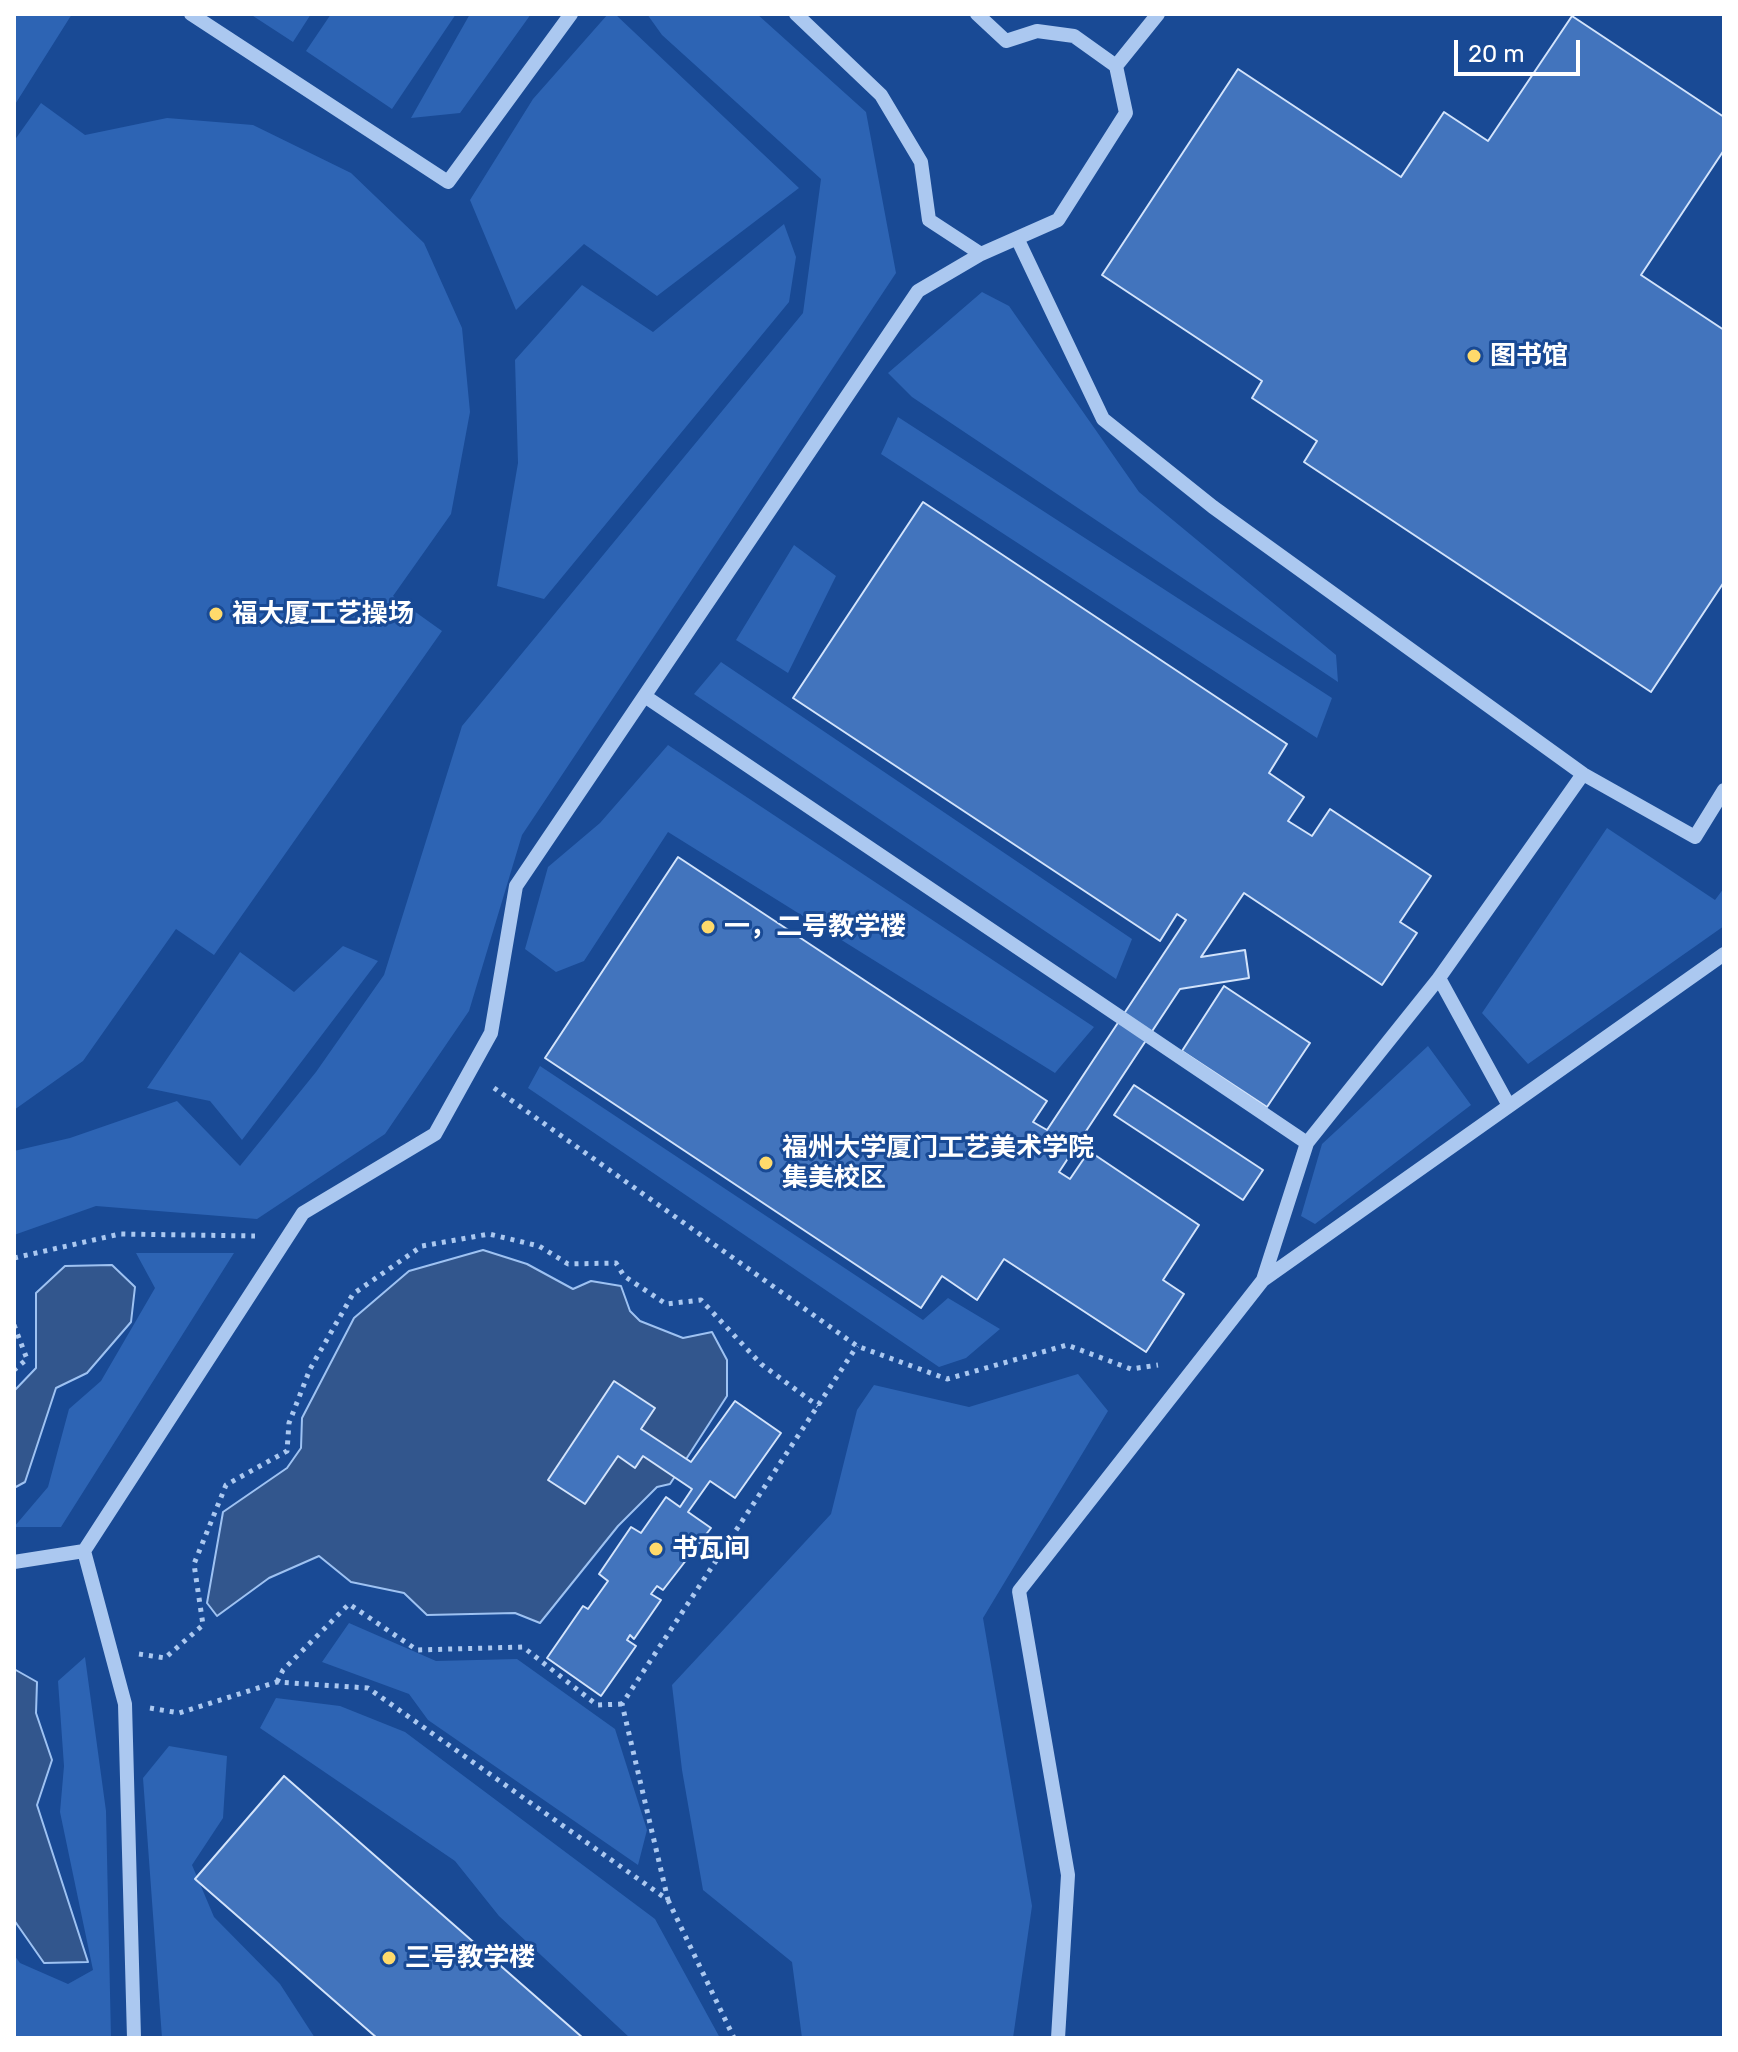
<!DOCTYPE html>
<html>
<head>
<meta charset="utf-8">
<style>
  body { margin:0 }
  #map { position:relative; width:1738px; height:2052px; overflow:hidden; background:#194a95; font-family:Rubik,sans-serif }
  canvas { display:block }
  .frame { position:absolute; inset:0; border:16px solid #fff; pointer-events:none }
  .scale { position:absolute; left:1454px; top:40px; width:126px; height:36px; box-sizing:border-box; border:4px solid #fff; border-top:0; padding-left:10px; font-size:24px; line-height:28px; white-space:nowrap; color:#fff; -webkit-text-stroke:6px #194a95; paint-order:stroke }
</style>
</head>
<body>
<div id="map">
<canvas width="1738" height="2052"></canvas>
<div class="frame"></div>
<div class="scale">20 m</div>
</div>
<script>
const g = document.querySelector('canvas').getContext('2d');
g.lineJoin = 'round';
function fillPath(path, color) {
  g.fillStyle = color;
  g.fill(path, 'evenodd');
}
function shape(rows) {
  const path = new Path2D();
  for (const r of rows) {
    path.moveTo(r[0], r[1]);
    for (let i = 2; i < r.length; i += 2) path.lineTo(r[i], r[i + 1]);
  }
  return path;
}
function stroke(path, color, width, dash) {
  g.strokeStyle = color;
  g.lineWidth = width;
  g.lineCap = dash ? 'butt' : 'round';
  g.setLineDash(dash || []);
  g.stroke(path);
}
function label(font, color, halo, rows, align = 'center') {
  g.font = font + ' Rubik,"Noto Sans SC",sans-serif';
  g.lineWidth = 6;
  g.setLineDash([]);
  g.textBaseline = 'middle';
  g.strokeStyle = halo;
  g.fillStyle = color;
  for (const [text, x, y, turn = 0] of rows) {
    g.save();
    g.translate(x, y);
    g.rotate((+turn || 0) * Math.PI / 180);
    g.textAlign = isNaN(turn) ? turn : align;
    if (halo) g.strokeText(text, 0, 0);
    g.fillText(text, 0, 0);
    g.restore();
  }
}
fillPath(shape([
  [14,14,72,14,14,106],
  [250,14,311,14,293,42],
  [331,14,456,14,392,109,306,51],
  [470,14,531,14,460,113,411,118],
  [608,14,615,14,799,188,657,296,584,244,516,310,470,200,533,99],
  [647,14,757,14,866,112,896,273,522,835,469,1011,385,1134,257,1219,96,1206,14,1235,14,1151,70,1138,177,1101,240,1166,316,1072,384,975,462,726,803,313,821,179,662,35],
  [41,103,85,135,167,118,253,125,351,173,424,243,462,328,470,412,451,514,393,596,442,631,214,955,176,929,83,1061,14,1110,14,141],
  [784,224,796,257,789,302,544,599,497,586,518,463,515,360,582,285,653,332],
  [982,292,1009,306,1139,492,1336,655,1338,682,912,397,888,373],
  [898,417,1332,698,1317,738,881,454],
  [794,545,836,576,788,673,736,640],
  [721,662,1132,939,1116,979,694,694],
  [668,745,1094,1027,1055,1073,668,832,584,961,556,972,525,949,548,867,600,823],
  [1607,828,1715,900,1724,888,1724,926,1528,1064,1482,1013],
  [343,946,378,961,242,1140,210,1101,147,1088,240,952,294,992],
  [1428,1046,1471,1105,1315,1224,1301,1216,1322,1144],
  [540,1066,923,1320,948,1298,1000,1329,966,1358,939,1367,528,1088],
  [136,1253,234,1253,61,1527,14,1527,48,1487,69,1409,101,1381,155,1288],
  [1078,1374,1108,1411,983,1618,1032,1906,1013,2038,802,2038,792,1962,703,1890,682,1770,672,1685,831,1514,857,1410,874,1385,969,1407],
  [349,1623,436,1661,517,1659,615,1729,647,1830,638,1865,428,1720,409,1694,322,1662],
  [85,1657,106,1811,111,2038,14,2038,14,1955,20,1963,68,1984,93,1970,60,1812,64,1766,58,1681],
  [276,1698,340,1706,405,1732,655,1919,720,2038,630,2038,499,1916,455,1861,260,1728],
  [169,1746,227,1756,223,1818,192,1865,214,1917,280,1984,315,2038,162,2038,143,1778]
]), '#2d64b4');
const water = shape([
  [483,1250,527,1264,573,1289,591,1281,621,1286,630,1311,640,1321,683,1338,712,1332,727,1360,727,1396,670,1484,657,1487,618,1526,540,1623,515,1613,427,1615,404,1593,351,1582,319,1556,269,1578,217,1616,207,1603,223,1512,287,1468,301,1448,302,1418,354,1318,409,1271,483,1250],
  [112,1265,135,1287,131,1322,87,1373,56,1388,25,1482,14,1488,14,1391,36,1368,36,1293,65,1266,112,1265],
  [14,1669,37,1682,36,1713,52,1760,37,1805,88,1962,44,1963,14,1920,14,1669]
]);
fillPath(water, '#32568d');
stroke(water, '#9ec2f2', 2);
const building = shape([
  [1572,16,1724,117,1724,150,1641,275,1724,330,1724,582,1651,692,1304,462,1317,441,1252,398,1262,381,1102,275,1238,69,1401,177,1444,112,1488,141,1572,16],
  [923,502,1287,744,1269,773,1304,797,1288,821,1312,836,1330,809,1431,876,1400,922,1417,933,1382,985,1244,893,1201,957,1245,950,1249,978,1180,989,1059,1172,1070,1179,1089,1151,1199,1225,1163,1280,1184,1294,1146,1352,1004,1259,977,1300,942,1276,921,1308,545,1058,678,857,1047,1101,1033,1122,1047,1130,1186,920,1177,914,1160,941,793,698,923,502],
  [1224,986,1310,1043,1267,1107,1182,1051,1224,986],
  [1134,1085,1263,1170,1243,1200,1114,1115,1134,1085],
  [614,1381,655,1408,641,1429,691,1462,735,1401,781,1433,735,1498,710,1481,688,1512,711,1528,663,1590,657,1586,651,1594,661,1600,634,1639,630,1635,627,1640,636,1646,601,1696,547,1658,583,1606,588,1609,608,1581,599,1574,631,1527,641,1533,666,1497,680,1507,692,1489,643,1456,635,1468,618,1456,585,1504,548,1480,614,1381],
  [284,1776,583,2038,377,2038,195,1879,284,1776]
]);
fillPath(building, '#4274bd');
stroke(building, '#d2e3fb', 2);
stroke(shape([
  [494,1088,857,1346,947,1379,1067,1345,1131,1369,1158,1365],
  [14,1258,120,1234,255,1236],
  [14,1325,27,1359,14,1370],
  [139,1654,165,1658,203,1625,194,1564,226,1485,287,1451,289,1423,310,1369,353,1294,422,1246,489,1234,539,1246,568,1264,616,1263,624,1276,666,1304,701,1300,761,1364,818,1406],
  [277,1682,283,1670,349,1604,417,1650,523,1647,597,1705,622,1704],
  [150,1708,179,1713,277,1682,368,1688,668,1900,622,1704,857,1346],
  [668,1900,734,2038]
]), '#abc8f0', 5, [4, 6]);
stroke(shape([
  [191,14,448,182,571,14],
  [796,14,881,95,921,162,929,220,981,254],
  [1116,66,1158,14],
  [1017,238,1103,419,1213,507,1583,774,1695,837,1724,790],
  [646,697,1307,1143,1263,1280],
  [1439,978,1508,1104],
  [1307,1143,1439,978,1583,774],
  [14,1562,84,1551],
  [134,2038,125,1704,84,1551,303,1213,435,1134,491,1033,516,886,918,291,981,254,1058,220,1126,113,1116,66,1074,36,1037,31,1006,41,977,14],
  [1058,2038,1068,1875,1019,1591,1263,1280,1724,954]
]), '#abc8f0', 14);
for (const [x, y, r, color] of [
  [1474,356,8,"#ffda6b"],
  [216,614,8,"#ffda6b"],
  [708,927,8,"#ffda6b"],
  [766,1163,8,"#ffda6b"],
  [656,1549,8,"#ffda6b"],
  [389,1958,8,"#ffda6b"]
]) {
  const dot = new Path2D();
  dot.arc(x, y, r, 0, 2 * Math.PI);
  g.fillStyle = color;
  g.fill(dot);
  stroke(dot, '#194a95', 3);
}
label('bold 26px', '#fff', '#194a95', [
  ["图书馆",1490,356],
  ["福大厦工艺操场",232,614],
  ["一，二号教学楼",724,927],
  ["福州大学厦门工艺美术学院",782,1148],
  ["集美校区",782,1178],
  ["书瓦间",672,1549],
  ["三号教学楼",405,1958]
], 'left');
</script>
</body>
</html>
